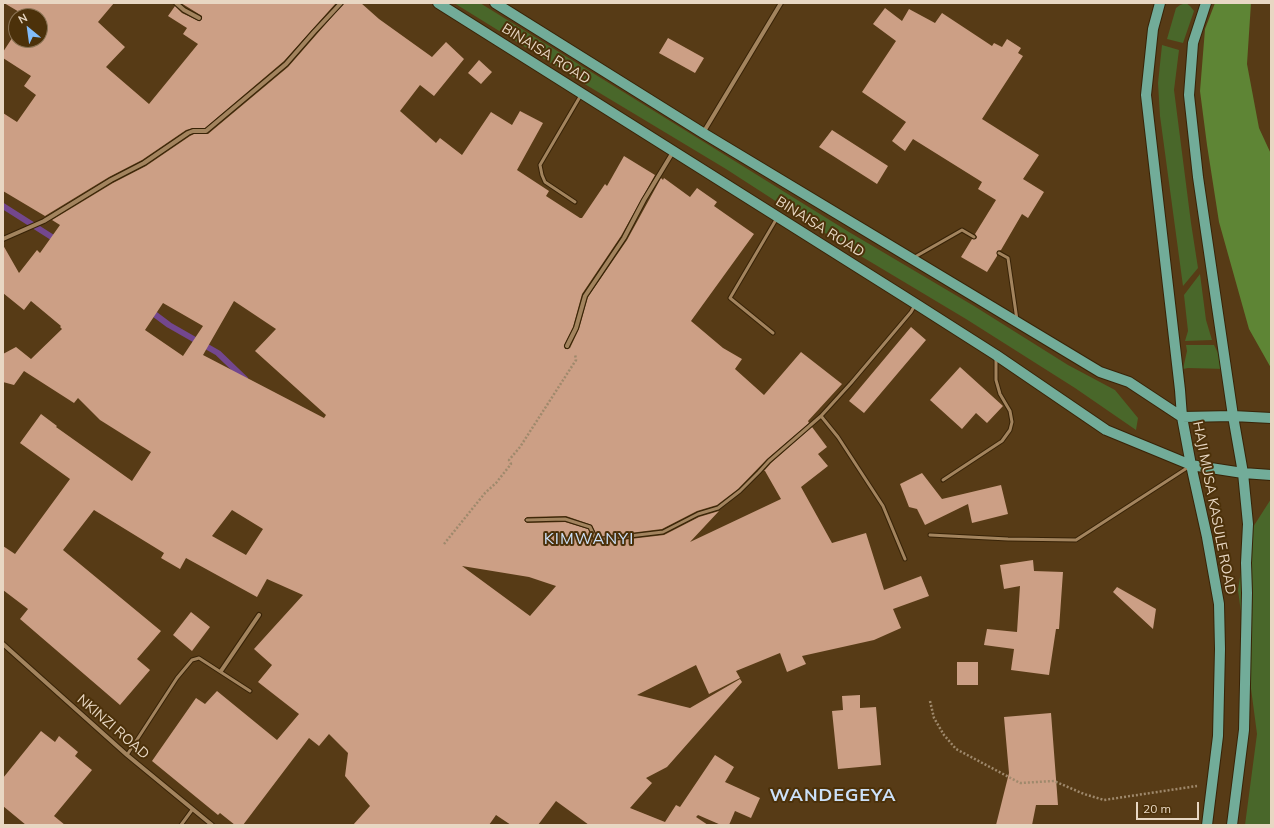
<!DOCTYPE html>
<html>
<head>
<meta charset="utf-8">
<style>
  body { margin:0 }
  #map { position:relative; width:1274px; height:828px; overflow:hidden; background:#573b16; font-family:Mulish,sans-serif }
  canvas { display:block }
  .frame { position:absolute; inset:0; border:4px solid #e8d7c3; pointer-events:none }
  .north { position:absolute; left:8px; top:8px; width:40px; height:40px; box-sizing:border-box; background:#4c310a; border:1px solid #8a7354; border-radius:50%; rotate:331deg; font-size:11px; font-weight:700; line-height:16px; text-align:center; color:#e8d7c3 }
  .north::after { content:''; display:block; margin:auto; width:14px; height:18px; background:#82bcfa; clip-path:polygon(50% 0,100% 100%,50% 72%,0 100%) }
  .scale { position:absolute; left:1136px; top:802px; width:63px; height:18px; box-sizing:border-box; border:2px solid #e8d7c3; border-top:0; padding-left:5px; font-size:12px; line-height:14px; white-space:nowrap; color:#e8d7c3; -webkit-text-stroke:3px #4c310a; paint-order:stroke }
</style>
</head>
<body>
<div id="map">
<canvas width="1274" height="828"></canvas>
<div class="frame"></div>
<div class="north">N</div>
<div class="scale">20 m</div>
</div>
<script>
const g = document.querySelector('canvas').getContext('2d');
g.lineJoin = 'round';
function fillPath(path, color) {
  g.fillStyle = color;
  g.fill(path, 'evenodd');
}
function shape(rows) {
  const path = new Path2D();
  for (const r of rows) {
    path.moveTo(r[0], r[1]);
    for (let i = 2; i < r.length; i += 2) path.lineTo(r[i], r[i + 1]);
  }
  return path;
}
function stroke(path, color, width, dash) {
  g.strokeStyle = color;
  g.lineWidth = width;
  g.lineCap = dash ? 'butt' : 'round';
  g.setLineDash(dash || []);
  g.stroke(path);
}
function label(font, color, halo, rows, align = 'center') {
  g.font = font + ' Mulish,sans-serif';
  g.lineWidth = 4;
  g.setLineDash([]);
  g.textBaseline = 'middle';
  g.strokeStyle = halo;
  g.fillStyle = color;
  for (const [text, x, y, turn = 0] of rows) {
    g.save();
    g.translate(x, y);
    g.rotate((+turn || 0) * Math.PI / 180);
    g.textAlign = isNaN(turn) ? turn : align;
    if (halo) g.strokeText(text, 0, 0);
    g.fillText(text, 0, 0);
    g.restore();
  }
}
fillPath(shape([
  [454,3,480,3,849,232,974,306,1068,365,1115,390,1138,418,1136,430,1075,388,966,319,859,255,726,169,588,86],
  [1186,3,1190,6,1194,11,1183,43,1167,39,1176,8,1180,5],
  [1162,45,1179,50,1174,90,1191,223,1198,268,1183,286,1160,116,1158,83],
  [1200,274,1206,320,1212,340,1185,341,1188,331,1184,295],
  [1186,345,1214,345,1226,369,1188,368,1183,369,1187,351],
  [1271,499,1271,825,1245,825,1257,734,1238,590,1246,538]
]), '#49672a');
fillPath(shape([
  [1215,3,1251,3,1247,64,1259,128,1271,154,1271,368,1249,329,1219,222,1207,145,1200,91,1205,29]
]), '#5e8535');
stroke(shape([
  [3,206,58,241],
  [149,310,169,325,218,353,245,379]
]), '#73478e', 6);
fillPath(shape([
  [4,3,114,3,98,22,125,47,106,67,149,104,198,44,183,34,187,28,168,16,175,6,182,13,199,21,202,19,202,16,181,3,336,3,284,61,205,128,193,128,186,130,142,160,109,177,45,216,3,191,3,113,17,122,36,95,24,86,31,76,3,58,3,52,16,32,16,40,40,40,40,16,26,16],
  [344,3,361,3,379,19,432,57,446,42,464,59,434,96,420,85,400,111,436,143,440,138,462,155,491,112,512,125,520,111,543,123,517,170,549,191,546,196,580,218,582,218,605,184,607,186,624,156,655,175,621,236,582,294,573,327,564,345,565,349,568,349,570,348,579,329,588,297,627,240,661,178,663,180,664,178,690,197,697,188,717,202,714,206,754,234,691,321,723,348,742,359,735,369,764,395,801,352,842,384,808,421,809,423,767,459,738,489,717,505,697,511,662,529,598,537,592,525,566,516,527,517,524,520,527,523,565,522,588,529,593,541,596,543,664,535,699,517,719,511,690,542,781,499,765,471,764,471,771,463,812,427,827,447,818,454,828,466,801,487,832,543,866,533,884,590,921,576,929,596,893,609,901,628,874,640,802,656,806,664,787,672,780,653,736,671,740,678,709,694,696,665,637,695,690,708,740,679,742,682,667,767,646,778,652,783,630,808,665,822,676,805,680,807,715,755,734,767,725,782,760,798,751,818,735,811,729,825,721,825,698,815,696,817,708,825,589,825,556,801,538,825,511,825,496,815,489,825,353,825,370,806,345,776,348,753,329,734,319,746,309,738,243,825,235,825,220,813,218,815,152,761,196,698,205,704,217,691,277,740,299,714,258,682,272,665,254,649,303,595,267,579,257,597,186,558,180,569,161,558,164,553,94,510,63,550,161,631,137,659,150,670,120,705,20,619,28,609,3,590,3,546,15,554,70,479,20,443,41,414,57,426,56,427,132,481,151,452,100,420,78,398,74,403,24,371,14,385,3,382,3,354,16,347,31,359,62,329,60,327,61,326,31,301,24,310,3,293,3,245,19,273,37,250,40,253,60,225,52,220,113,183,146,166,190,136,194,134,208,134,288,67],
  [234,301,276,329,255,351,326,415,324,418,203,355],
  [163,303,203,326,183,356,145,330],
  [232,510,263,529,246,555,212,536],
  [462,566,529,577,556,586,530,616],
  [885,8,902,21,909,9,935,23,942,13,992,46,994,43,1002,47,1007,39,1021,48,1018,53,1023,56,982,119,1039,155,1023,179,1044,192,1028,218,1022,214,1001,250,997,251,997,256,987,272,961,257,972,239,976,239,977,237,975,234,996,200,978,189,982,182,913,139,905,151,892,141,906,122,862,92,896,41,873,24],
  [668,38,704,58,695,73,659,53],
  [479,60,492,72,481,84,468,73],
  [832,130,888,166,877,184,819,147],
  [911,327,926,340,864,413,849,401],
  [960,367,1003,406,987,423,976,413,962,429,930,400],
  [922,473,942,499,1001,485,1008,514,972,523,968,504,925,525,917,509,909,507,900,484],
  [1033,560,1034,571,1063,572,1059,629,1056,629,1049,675,1011,670,1014,649,984,645,987,629,1017,632,1020,586,1004,589,1000,565],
  [1117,587,1156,609,1153,629,1113,592],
  [191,612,210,627,192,651,173,635],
  [957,662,978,662,978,685,957,685],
  [860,695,860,708,876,707,881,765,838,769,832,711,843,710,842,696],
  [1051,713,1058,805,1036,805,1032,825,996,825,1009,773,1004,717],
  [41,731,55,742,59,736,78,752,75,756,92,770,54,816,65,825,26,825,3,806,3,778]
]), '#cc9f85');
const lane = shape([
  [575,202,545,182,542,175,540,165,581,95],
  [999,253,1008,258,1017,320],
  [913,258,962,230,974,237],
  [773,333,730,298,777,218],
  [821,416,838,437,883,506,905,559],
  [943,480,1002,441,1010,430,1012,422,1010,411,1000,394,996,380,996,357],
  [527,520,565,519,590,527,596,540,663,532,698,514,718,508,740,491,759,472,769,461,821,416,851,383,911,312,915,305],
  [930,535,1008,539,1076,540,1190,466],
  [127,755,177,678,192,660,199,658,250,691],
  [181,825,192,810]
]);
const street = shape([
  [176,3,184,10,199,18],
  [703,133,781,3],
  [3,239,44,221,111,180,144,163,188,133,193,131,206,131,286,64,314,32,341,3],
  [567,346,576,328,585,296,624,238,644,200,673,152],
  [3,644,127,755,212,825],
  [221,671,259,615]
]);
const primary = shape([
  [438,3,916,304,996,355,1106,430,1191,465,1243,473,1271,475],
  [495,3,703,133,1100,372,1129,382,1182,417],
  [1160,3,1153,29,1146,95,1180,390,1182,417,1191,465,1207,537,1219,604,1220,649,1218,736,1207,825],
  [1206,3,1193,43,1189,95,1198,177,1233,416,1243,473,1248,524,1246,563,1247,593,1244,730,1232,825],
  [1182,417,1233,416,1271,418]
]);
stroke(lane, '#382307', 5);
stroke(street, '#382307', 6);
stroke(primary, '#382307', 12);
stroke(shape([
  [444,544,485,493,496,483,511,464,509,460,520,447,576,360,575,354],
  [930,701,934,718,944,735,956,749,1020,783,1054,781,1084,794,1104,800,1197,786]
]), '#9f896c', 2.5, [2, 2]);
stroke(lane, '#a3845e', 3);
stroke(street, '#a3845e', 4);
stroke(primary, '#72ac99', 10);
label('14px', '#e8d7c3', '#4c310a', [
  ["BINAISA ROAD",546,54,32],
  ["BINAISA ROAD",820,227,32],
  ["HAJI MUSA KASULE ROAD",1214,508,79],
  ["NKINZI ROAD",113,727,41]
]);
g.letterSpacing = '1px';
label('16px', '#cce1f9', '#4c310a', [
  ["KIMWANYI",589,539]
]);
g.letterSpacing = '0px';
g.letterSpacing = '1px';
label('bold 18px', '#cce1f9', '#4c310a', [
  ["WANDEGEYA",833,796]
]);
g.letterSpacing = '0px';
</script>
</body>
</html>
